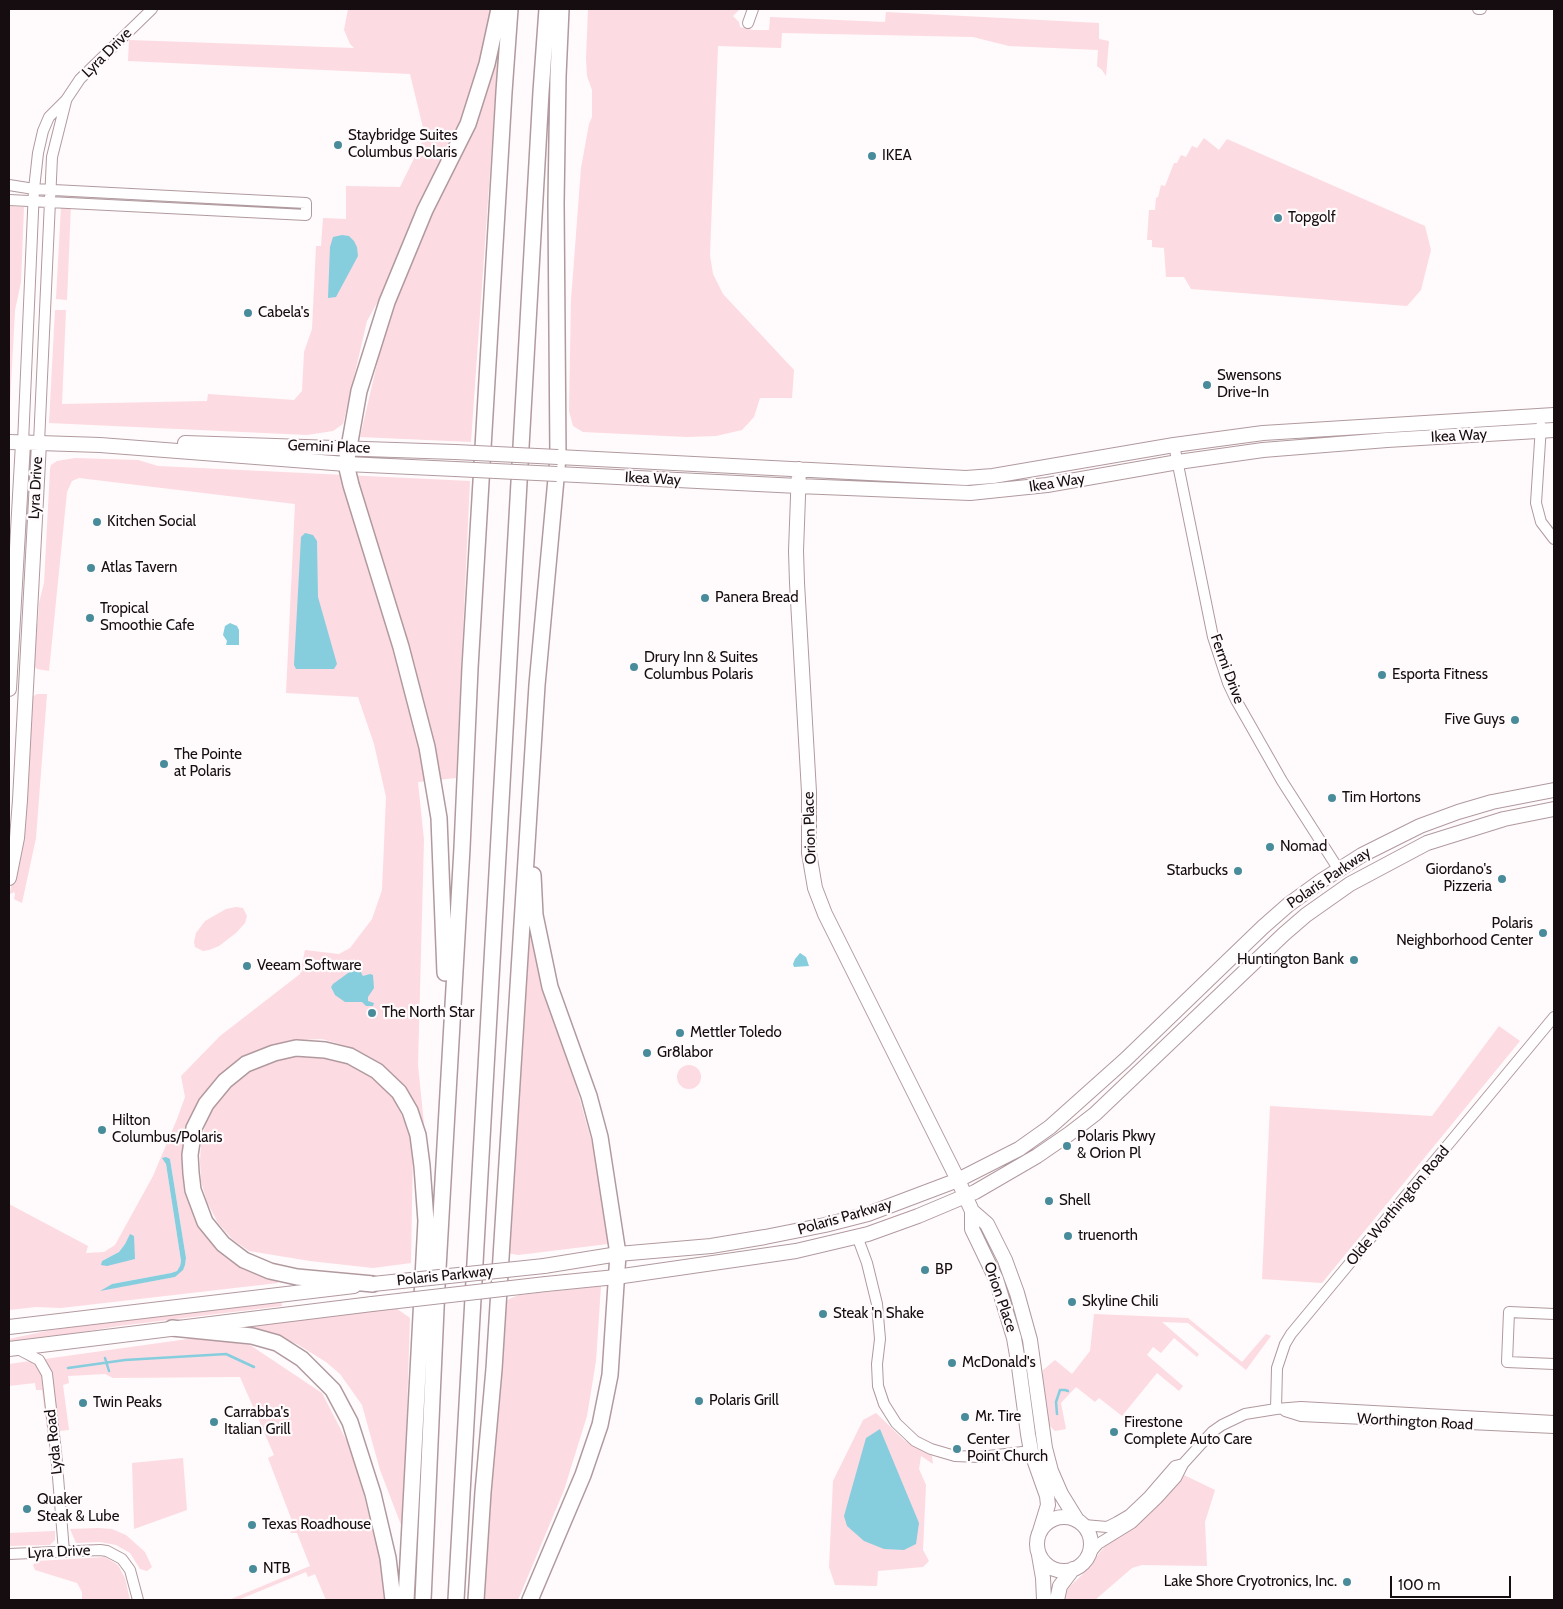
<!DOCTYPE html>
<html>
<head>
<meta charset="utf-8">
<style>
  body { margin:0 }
  #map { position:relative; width:1563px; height:1609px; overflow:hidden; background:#fffafb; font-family:Cabin,sans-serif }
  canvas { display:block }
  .frame { position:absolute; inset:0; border:10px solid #150d0f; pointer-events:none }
  .scale { position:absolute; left:1390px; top:1576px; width:121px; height:22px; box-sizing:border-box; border:2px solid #150d0f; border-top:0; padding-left:6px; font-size:15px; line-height:18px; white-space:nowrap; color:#150d0f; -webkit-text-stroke:4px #fffafb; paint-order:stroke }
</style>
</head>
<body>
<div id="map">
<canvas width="1563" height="1609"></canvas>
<div class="frame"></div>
<div class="scale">100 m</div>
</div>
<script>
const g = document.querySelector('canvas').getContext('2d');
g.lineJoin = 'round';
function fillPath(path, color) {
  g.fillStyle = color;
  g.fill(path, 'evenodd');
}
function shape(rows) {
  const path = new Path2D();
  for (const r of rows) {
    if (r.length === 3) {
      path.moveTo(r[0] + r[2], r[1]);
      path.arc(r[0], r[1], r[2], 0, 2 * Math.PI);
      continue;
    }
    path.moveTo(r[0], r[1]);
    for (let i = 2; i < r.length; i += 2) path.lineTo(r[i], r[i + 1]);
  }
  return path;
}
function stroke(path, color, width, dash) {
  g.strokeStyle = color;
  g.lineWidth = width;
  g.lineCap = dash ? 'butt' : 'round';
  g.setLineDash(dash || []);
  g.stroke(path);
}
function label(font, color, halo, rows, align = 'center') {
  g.font = font + ' Cabin,sans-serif';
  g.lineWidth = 4.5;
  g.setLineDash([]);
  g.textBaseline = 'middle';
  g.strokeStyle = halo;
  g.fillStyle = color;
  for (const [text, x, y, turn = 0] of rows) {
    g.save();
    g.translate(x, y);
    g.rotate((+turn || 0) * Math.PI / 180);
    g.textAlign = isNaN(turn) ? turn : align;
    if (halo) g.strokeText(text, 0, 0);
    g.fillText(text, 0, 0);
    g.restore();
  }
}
fillPath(shape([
  [348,9,492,9,486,44,465,113,446,156,410,224,382,294,367,321,343,424,333,431,307,435,49,423,55,310,66,310,62,404,207,401,208,394,294,400,302,391,304,352,312,329,316,246,321,246,323,218,346,219,346,186,400,187,425,136,410,74,128,61,129,40,354,48,350,44,344,30],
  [588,9,740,9,733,16,739,22,740,27,753,30,769,30,770,17,885,22,886,12,1099,23,1099,39,1109,41,1106,76,1102,70,1097,66,1098,50,1009,46,973,37,782,33,781,48,718,46,710,255,713,274,723,294,794,370,792,398,760,398,754,417,742,430,716,436,687,437,583,432,573,426,569,411,571,300,581,168,589,124,592,117,592,90,587,76,586,59],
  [494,56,498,57,471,442,360,437,387,321],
  [1204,138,1219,150,1227,139,1425,226,1431,250,1421,290,1407,306,1191,289,1184,277,1166,277,1164,248,1152,247,1152,240,1147,240,1149,210,1155,210,1156,198,1158,197,1161,185,1165,186,1174,163,1177,163,1181,155,1186,157,1192,146,1197,148],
  [71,205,67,300,56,299,61,206],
  [9,206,24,207,21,282,15,310,9,423],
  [75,458,138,460,158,466,470,481,456,778,418,782,424,840,418,1065,424,1124,401,1082,379,1062,353,1048,322,1039,301,1040,266,1047,240,1058,222,1073,209,1088,189,1120,185,1148,204,1228,278,1278,278,1283,61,1308,36,1307,9,1310,9,1204,88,1246,86,1253,104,1252,115,1245,153,1176,177,1119,185,1097,181,1076,220,1036,300,974,305,950,339,954,350,948,372,919,382,890,386,797,374,744,358,697,286,693,295,504,79,478,72,481,67,492,49,671,37,669,33,665,33,640,38,621,39,603,44,583,50,469,51,465,57,461],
  [170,1159,186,1258,185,1265,175,1277,102,1290,112,1284,171,1273,177,1271,180,1266,181,1261,166,1164],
  [130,1235,135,1259,102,1261,119,1252,125,1244],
  [37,694,47,694,36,838,22,903,14,899,15,894,14,892,10,894,10,891,14,874,32,697],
  [236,907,243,908,247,916,245,923,236,933,219,946,209,950,203,951,195,947,194,942,196,933,205,921,226,909],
  [528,920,552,1017,576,1086,596,1157,608,1244,518,1255,507,1253],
  [1499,1026,1520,1041,1322,1283,1262,1279,1270,1106,1432,1116],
  [316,1054,340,1059,366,1073,382,1085,395,1101,409,1131,413,1150,411,1263,373,1268,310,1261,249,1251,232,1239,218,1223,207,1202,201,1181,200,1161,201,1142,206,1122,217,1099,230,1084,249,1070,274,1060,294,1055],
  [689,1077,12],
  [601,1286,596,1361,587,1416,564,1490,518,1600,484,1600,501,1306,509,1299,519,1295],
  [281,1299,282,1306,119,1326,9,1344,9,1339,51,1330],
  [396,1308,410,1318,403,1530,380,1470,362,1405,340,1374,326,1362,297,1344,246,1326],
  [1094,1314,1188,1318,1242,1362,1266,1334,1271,1336,1246,1370,1188,1323,1162,1322,1199,1354,1197,1357,1174,1338,1161,1353,1153,1347,1147,1355,1183,1386,1179,1391,1157,1373,1122,1416,1099,1398,1095,1402,1076,1387,1061,1403,1066,1429,1055,1431,1048,1424,1042,1385,1043,1370,1055,1360,1072,1374,1090,1351],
  [195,1338,211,1339,250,1345,322,1393,354,1455,379,1557,388,1600,326,1600,315,1574,308,1577,306,1572,238,1600,229,1600,310,1566,297,1533,291,1533,290,1529,294,1526,268,1458,274,1455,240,1377,113,1378,105,1374,68,1376,69,1383,63,1385,69,1430,59,1431,52,1378,44,1360,45,1359],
  [30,1361,36,1363,42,1368,50,1428,47,1428,42,1390,36,1390,35,1383,9,1386,9,1364],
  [876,1413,904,1440,932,1456,933,1464,921,1456,919,1469,926,1485,923,1550,929,1561,923,1567,878,1571,877,1586,835,1585,829,1567,833,1481,863,1420],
  [183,1458,187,1510,134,1529,132,1463],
  [1184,1475,1215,1490,1205,1522,1207,1566,1142,1565,1132,1568,1095,1600,1065,1600,1068,1588,1083,1574,1105,1546,1146,1517],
  [98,1528,112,1529,126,1535,145,1552,152,1567,147,1571,140,1569,130,1553,116,1545,100,1542,76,1543,70,1529],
  [55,1531,55,1540,50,1545,9,1546,9,1533],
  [105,1557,118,1565,125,1578,130,1600,82,1600,82,1592,77,1583,35,1570,33,1565,37,1561]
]), '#fddbe2');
fillPath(shape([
  [342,235,349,236,354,241,357,247,358,256,336,297,328,298,330,247,333,237],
  [305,533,313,535,317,541,318,597,337,664,334,669,296,669,294,665,301,537],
  [230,623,237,626,239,630,239,645,226,645,227,641,223,635,225,626],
  [800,953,806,957,809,966,794,967,793,964,795,959],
  [355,968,359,969,363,976,370,974,373,975,374,988,368,997,368,1001,374,1003,373,1006,366,1006,362,1002,345,1002,335,995,331,987,333,984],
  [166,1157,170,1159,186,1258,185,1265,183,1270,175,1277,100,1291,112,1284,171,1273,177,1271,180,1266,181,1261,166,1164,162,1158],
  [130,1234,134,1236,135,1259,107,1266,101,1265,102,1261,119,1252,125,1244],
  [880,1429,919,1523,916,1544,904,1550,884,1549,864,1541,847,1526,844,1516,866,1438]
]), '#86cdde');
stroke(shape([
  [105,1358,109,1371],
  [68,1368,125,1360,226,1354,254,1367],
  [1057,1414,1056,1402,1060,1390,1065,1390,1068,1391]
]), '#86cdde', 2.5);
const minor = shape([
  [1478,9,1481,9],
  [748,23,753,9],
  [9,185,34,189,306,203,306,215,9,200],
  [1541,426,1536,503,1541,522,1554,539],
  [23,443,34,189,38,153,43,131,49,117,66,100,80,79,152,9],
  [39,443,52,157,66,101],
  [1174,445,1213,637,1228,683,1236,700,1282,781,1339,870],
  [857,1236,867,1263,877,1304,880,1339,877,1364,878,1386,884,1404,896,1423,915,1441,931,1449,955,1456,980,1457,1031,1451],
  [1554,1314,1509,1312,1507,1362,1554,1364],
  [16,1348,39,1360,47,1374,56,1452,64,1552],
  [1276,1409,1277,1368,1285,1344,1291,1334,1554,1017],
  [1285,1411,1301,1416,1554,1428],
  [1084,1525,1107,1527,1117,1522,1129,1515,1149,1496,1175,1466,1183,1464],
  [9,1554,100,1550,107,1551,122,1559,130,1570,138,1600],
  [1086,1558,1098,1544,1132,1523,1157,1499,1176,1478,1183,1464,1212,1432,1222,1425,1245,1414,1276,1409,1301,1407,1554,1421]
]);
const major = shape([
  [9,442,100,445,346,464,455,469],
  [185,443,455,452],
  [558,457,966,478,993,476,1174,445,1263,433,1554,415],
  [799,469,796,551,797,583,809,792,809,853,815,888,825,914,958,1180,972,1211,972,1229,996,1279,1014,1338,1019,1367,1028,1434,1031,1451,1047,1496,1048,1505,1040,1531],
  [557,474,798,486,970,493,1047,485,1178,462,1263,450,1387,440,1554,430],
  [9,689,23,443],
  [9,878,17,838,20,800,39,443],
  [972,1211,987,1224,1005,1260,1017,1293,1030,1340,1045,1448,1051,1471,1061,1494,1077,1520],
  [544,1266,618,1254,711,1246,765,1237,825,1225,868,1214,958,1180,1019,1149,1050,1127,1125,1060,1263,927,1288,905,1321,881,1362,855,1420,826,1458,812,1492,802,1554,790],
  [546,1284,616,1277,796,1251,868,1234,918,1216,975,1192,1037,1156,1069,1134,1095,1114,1284,934,1306,915,1350,884,1427,843,1504,819,1554,809],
  [9,1327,354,1286],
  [9,1349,372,1304],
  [1064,1544,27],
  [1039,1555,1043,1578,1044,1600],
  [1057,1600,1060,1586,1073,1569]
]);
const highway = shape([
  [445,973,439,818,427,747,401,647,351,485,346,464,359,391,387,302,425,210,468,124,487,64,499,9],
  [373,1284,297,1277,270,1271,244,1260,223,1244,205,1222,193,1190,191,1173,190,1155,194,1128,206,1104,225,1081,246,1064,274,1053,296,1048,325,1050,350,1056,377,1071,399,1092,410,1111,418,1135,422,1166,426,1221,406,1600],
  [172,1328,252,1336,277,1343,302,1359,333,1390,350,1422,373,1494,388,1558,393,1600],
  [423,1600,437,1286,462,848,470,668,504,92,510,9],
  [456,1600,541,92,547,9],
  [476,1600,483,1492,494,1369,537,685,558,457,556,203,558,76,561,9],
  [530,1600,583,1475,600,1425,610,1375,618,1254,600,1137,589,1096,550,987,535,915,533,875]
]);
stroke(minor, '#b19a9f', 12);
stroke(major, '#b19a9f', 16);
stroke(highway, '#b19a9f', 18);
stroke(minor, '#fff', 10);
stroke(major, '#fff', 14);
stroke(highway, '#fff', 15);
const majorBridge = shape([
  [455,452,558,457],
  [455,469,557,474],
  [373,1284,544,1266],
  [372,1304,546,1284]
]);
stroke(majorBridge, '#b19a9f', 16, []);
stroke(majorBridge, '#fff', 14);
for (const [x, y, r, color] of [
  [338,145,5,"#488b9a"],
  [872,156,5,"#488b9a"],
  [1278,218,5,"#488b9a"],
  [248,313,5,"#488b9a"],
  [1207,385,5,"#488b9a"],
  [97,522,5,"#488b9a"],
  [91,568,5,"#488b9a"],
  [705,598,5,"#488b9a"],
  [90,618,5,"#488b9a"],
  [634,667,5,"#488b9a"],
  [1382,675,5,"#488b9a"],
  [1515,720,5,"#488b9a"],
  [164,764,5,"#488b9a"],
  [1332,798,5,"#488b9a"],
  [1270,847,5,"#488b9a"],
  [1238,871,5,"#488b9a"],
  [1502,879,5,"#488b9a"],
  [1543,933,5,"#488b9a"],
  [1354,960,5,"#488b9a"],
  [247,966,5,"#488b9a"],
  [372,1013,5,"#488b9a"],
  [680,1033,5,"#488b9a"],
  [647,1053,5,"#488b9a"],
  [102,1130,5,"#488b9a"],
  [1067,1146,5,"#488b9a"],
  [1049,1201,5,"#488b9a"],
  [1068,1236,5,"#488b9a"],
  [925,1270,5,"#488b9a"],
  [1072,1302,5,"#488b9a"],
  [823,1314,5,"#488b9a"],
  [952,1363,5,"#488b9a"],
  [699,1401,5,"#488b9a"],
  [83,1403,5,"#488b9a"],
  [965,1417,5,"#488b9a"],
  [214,1422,5,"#488b9a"],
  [1114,1432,5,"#488b9a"],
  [957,1449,5,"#488b9a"],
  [27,1509,5,"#488b9a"],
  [252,1525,5,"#488b9a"],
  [253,1569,5,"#488b9a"],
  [1347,1582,5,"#488b9a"]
]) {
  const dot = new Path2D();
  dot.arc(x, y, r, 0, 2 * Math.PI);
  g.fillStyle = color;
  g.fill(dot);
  stroke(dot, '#fffafb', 2);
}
label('15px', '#150d0f', '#fffafb', [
  ["Lyra Drive",107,53,-45],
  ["Ikea Way",1459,436,-3],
  ["Gemini Place",329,447,2],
  ["Ikea Way",653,479,3],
  ["Ikea Way",1057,483,-9],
  ["Lyra Drive",36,488,-87],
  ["Fermi Drive",1227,669,70],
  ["Orion Place",810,828,-92],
  ["Polaris Parkway",1329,878,-34],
  ["Olde Worthington Road",1398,1206,-50],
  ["Polaris Parkway",845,1217,-16],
  ["Polaris Parkway",445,1276,-6],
  ["Orion Place",1000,1297,71],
  ["Worthington Road",1415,1422,3],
  ["Lyda Road",54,1442,-96],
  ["Lyra Drive",59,1552,-3]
]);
label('15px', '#150d0f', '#fffafb', [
  ["Staybridge Suites",348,136],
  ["Columbus Polaris",348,153],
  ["IKEA",882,156],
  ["Topgolf",1288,218],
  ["Cabela's",258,313],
  ["Swensons",1217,376],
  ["Drive-In",1217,393],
  ["Kitchen Social",107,522],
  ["Atlas Tavern",101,568],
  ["Panera Bread",715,598],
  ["Tropical",100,609],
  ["Smoothie Cafe",100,626],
  ["Drury Inn & Suites",644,658],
  ["Columbus Polaris",644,675],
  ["Esporta Fitness",1392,675],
  ["Five Guys",1505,720,"right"],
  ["The Pointe",174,755],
  ["at Polaris",174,772],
  ["Tim Hortons",1342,798],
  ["Nomad",1280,847],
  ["Giordano's",1492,870,"right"],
  ["Pizzeria",1492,887,"right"],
  ["Starbucks",1228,871,"right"],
  ["Polaris",1533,924,"right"],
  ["Neighborhood Center",1533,941,"right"],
  ["Huntington Bank",1344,960,"right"],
  ["Veeam Software",257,966],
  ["The North Star",382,1013],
  ["Mettler Toledo",690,1033],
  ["Gr8labor",657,1053],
  ["Hilton",112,1121],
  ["Columbus/Polaris",112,1138],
  ["Polaris Pkwy",1077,1137],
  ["& Orion Pl",1077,1154],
  ["Shell",1059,1201],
  ["truenorth",1078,1236],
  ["BP",935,1270],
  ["Skyline Chili",1082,1302],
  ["Steak 'n Shake",833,1314],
  ["McDonald's",962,1363],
  ["Polaris Grill",709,1401],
  ["Twin Peaks",93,1403],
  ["Carrabba's",224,1413],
  ["Italian Grill",224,1430],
  ["Mr. Tire",975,1417],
  ["Firestone",1124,1423],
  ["Complete Auto Care",1124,1440],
  ["Center",967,1440],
  ["Point Church",967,1457],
  ["Quaker",37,1500],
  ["Steak & Lube",37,1517],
  ["Texas Roadhouse",262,1525],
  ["NTB",263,1569],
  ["Lake Shore Cryotronics, Inc.",1337,1582,"right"]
], 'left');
</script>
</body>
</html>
